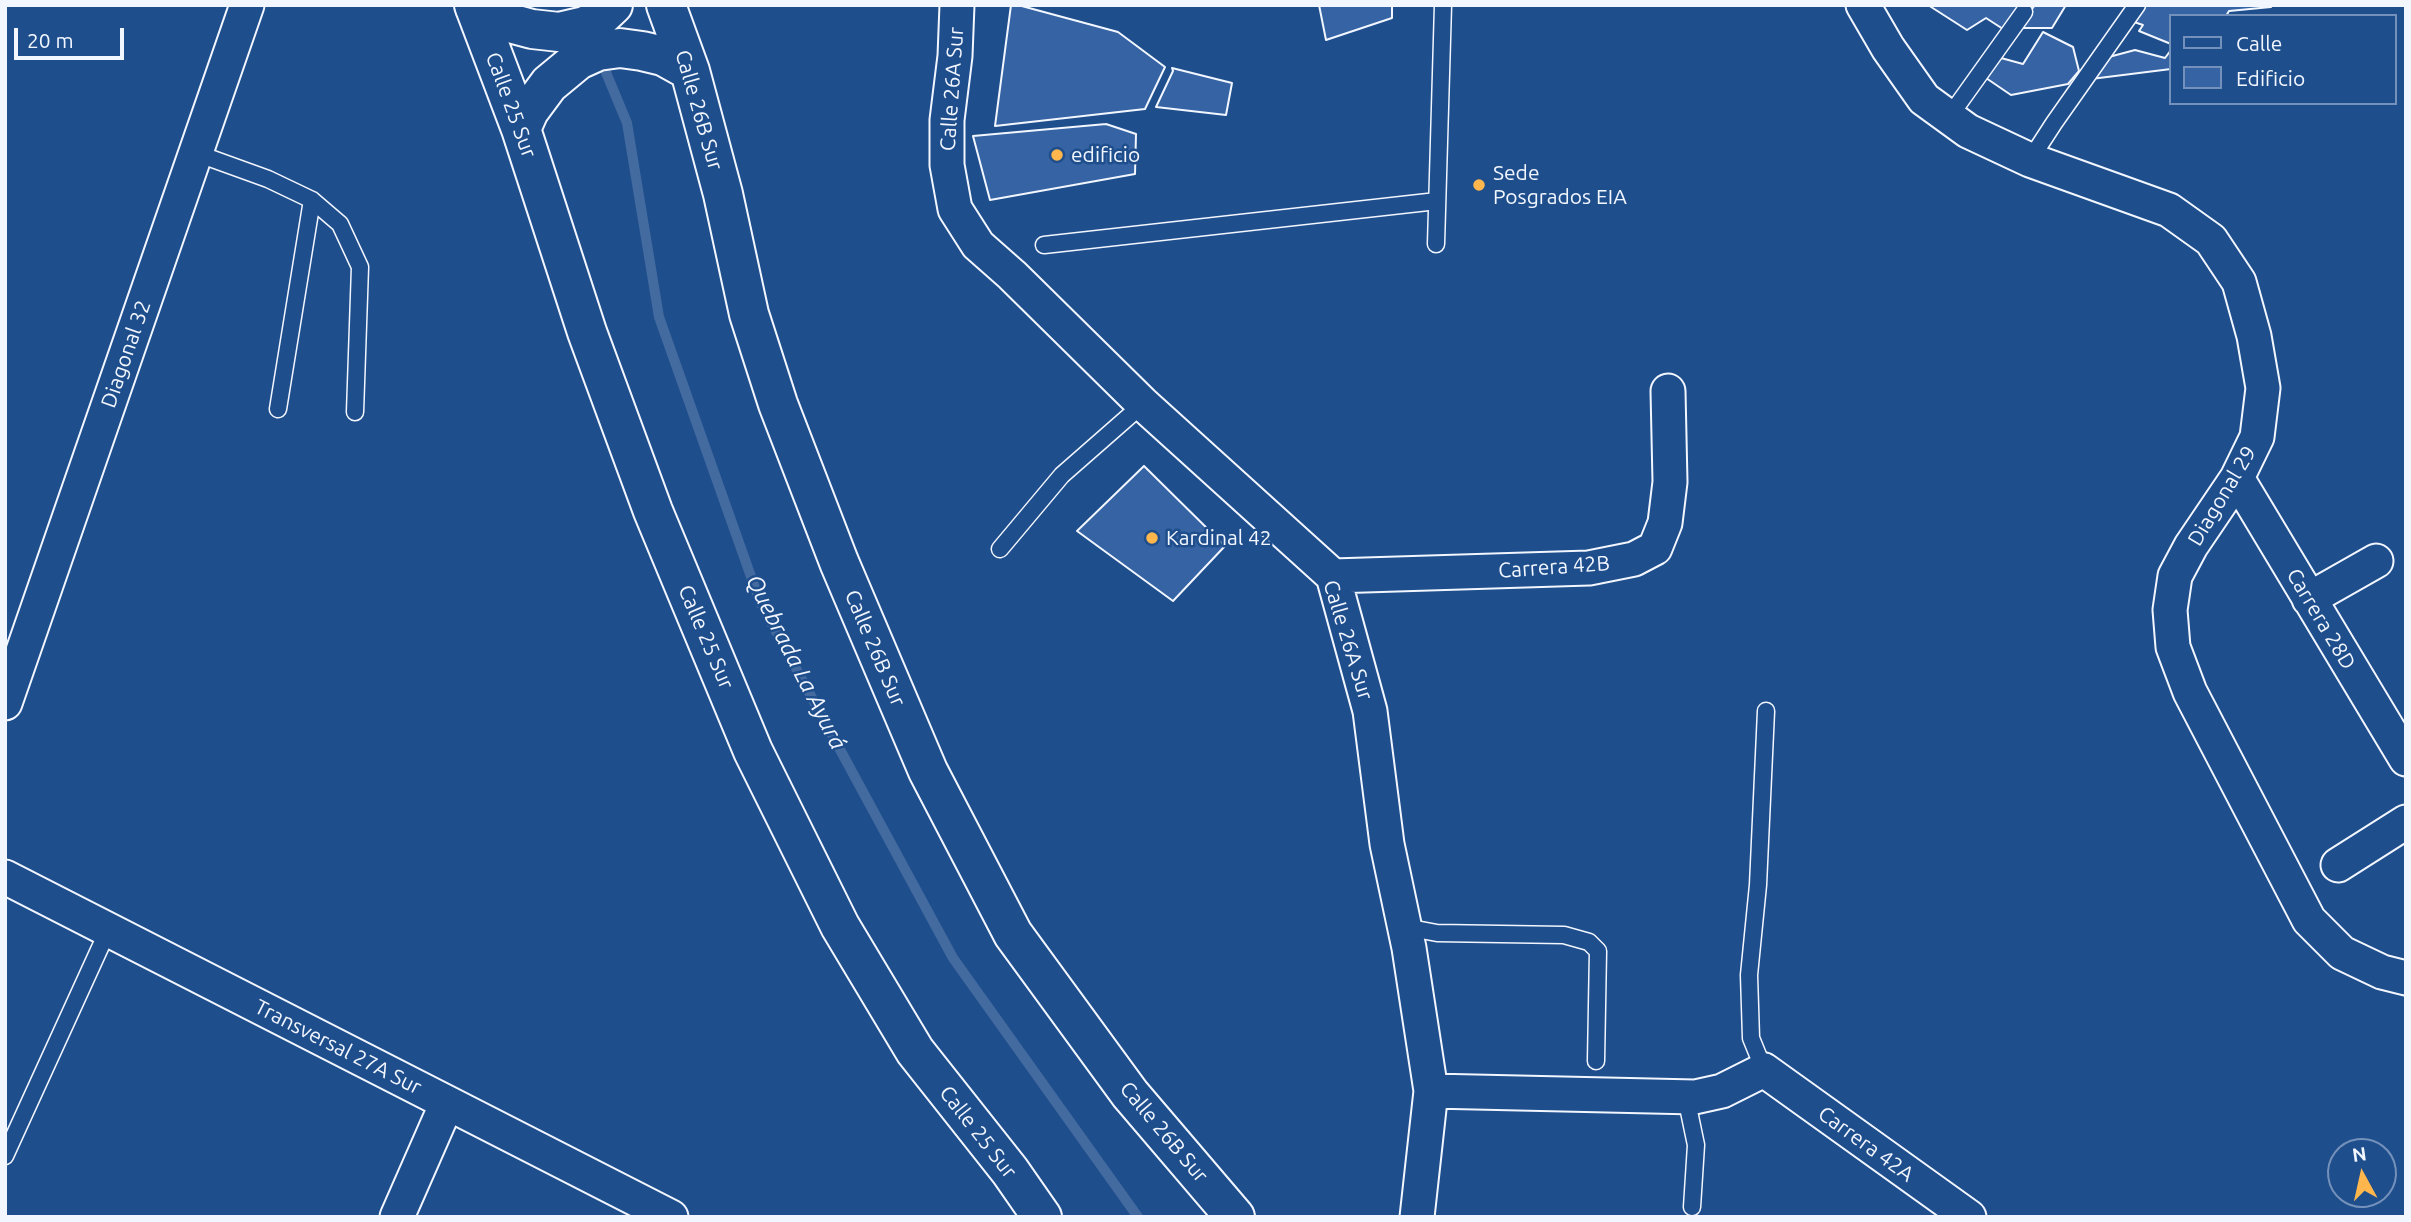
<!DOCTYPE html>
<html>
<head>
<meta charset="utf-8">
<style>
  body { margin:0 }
  #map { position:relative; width:2411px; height:1222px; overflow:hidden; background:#1f4e8c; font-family:Ubuntu,sans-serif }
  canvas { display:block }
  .frame { position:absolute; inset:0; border:7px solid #f2f6ff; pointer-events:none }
  .legend { position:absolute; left:2169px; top:14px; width:228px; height:91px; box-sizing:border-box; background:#1f4e8c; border:2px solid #7391ba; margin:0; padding:9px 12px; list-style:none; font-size:21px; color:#f2f6ff }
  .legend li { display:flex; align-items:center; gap:14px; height:35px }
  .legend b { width:35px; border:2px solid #7391ba }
  .north { position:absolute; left:2327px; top:1138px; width:70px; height:70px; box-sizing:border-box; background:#1f4e8c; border:2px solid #7391ba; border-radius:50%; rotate:352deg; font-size:19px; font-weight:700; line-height:28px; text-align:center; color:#f2f6ff }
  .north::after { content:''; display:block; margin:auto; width:24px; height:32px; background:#ffb74d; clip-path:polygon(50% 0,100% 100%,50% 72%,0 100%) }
  .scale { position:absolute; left:14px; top:28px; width:110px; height:32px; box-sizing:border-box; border:4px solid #f2f6ff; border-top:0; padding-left:9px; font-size:21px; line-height:24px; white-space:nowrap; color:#f2f6ff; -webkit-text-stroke:5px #1f4e8c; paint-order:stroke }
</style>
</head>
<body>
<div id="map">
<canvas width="2411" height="1222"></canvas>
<div class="frame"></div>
<ul class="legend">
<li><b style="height:9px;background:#1f4e8c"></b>Calle</li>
<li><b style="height:19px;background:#3563a3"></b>Edificio</li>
</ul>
<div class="north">N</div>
<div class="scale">20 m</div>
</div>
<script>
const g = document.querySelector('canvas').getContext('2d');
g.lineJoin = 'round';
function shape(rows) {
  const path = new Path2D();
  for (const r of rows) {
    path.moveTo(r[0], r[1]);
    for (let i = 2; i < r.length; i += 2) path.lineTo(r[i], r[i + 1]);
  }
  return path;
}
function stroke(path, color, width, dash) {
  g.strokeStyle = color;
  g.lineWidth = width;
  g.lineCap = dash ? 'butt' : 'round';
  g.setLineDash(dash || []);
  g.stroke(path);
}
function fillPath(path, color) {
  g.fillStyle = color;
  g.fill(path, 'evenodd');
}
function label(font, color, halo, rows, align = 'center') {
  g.font = font + ' Ubuntu,sans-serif';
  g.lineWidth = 5;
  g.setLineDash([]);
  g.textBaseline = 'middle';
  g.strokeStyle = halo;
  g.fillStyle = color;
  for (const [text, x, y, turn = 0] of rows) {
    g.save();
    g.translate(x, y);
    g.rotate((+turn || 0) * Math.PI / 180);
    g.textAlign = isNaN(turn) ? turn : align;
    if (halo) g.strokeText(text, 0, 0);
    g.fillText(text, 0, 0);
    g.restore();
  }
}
stroke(shape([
  [600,58,627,123,659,317,760,602,953,958,1138,1217]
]), '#446ba0', 10);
const building = shape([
  [1011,5,1018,5,1118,32,1165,67,1145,109,995,126,1011,5],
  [1319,5,1392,5,1392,18,1326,40,1319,5],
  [1928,5,2025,5,2003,29,1986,18,1967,30,1928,5],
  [2035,5,2066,5,2052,28,2018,28,2035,5],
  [2142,5,2269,5,2271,7,2229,11,2226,16,2171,16,2171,44,2139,31,2143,25,2131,21,2142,5],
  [2043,32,2073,47,2079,71,2068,84,2011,95,1986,78,2001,58,2023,64,2043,32],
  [2135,50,2165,58,2171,50,2171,69,2091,79,2105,58,2135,50],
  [1172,68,1232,83,1226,115,1156,107,1173,71,1172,68],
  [1106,124,1136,134,1135,174,990,200,973,136,1106,124],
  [1144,466,1225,546,1173,601,1077,531,1144,466]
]);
fillPath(building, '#3563a3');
stroke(building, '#f2f6ff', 2);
const service = shape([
  [1949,117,2024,12],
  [196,153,268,179,312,200,340,224,360,267,355,412],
  [2030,160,2054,123,2137,5],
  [1436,244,1443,5],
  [1044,245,1437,201],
  [278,409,312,200],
  [1000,549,1062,475,1143,404],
  [1405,927,1437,933,1564,935,1589,942,1598,951,1596,1061],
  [1764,1070,1751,1038,1749,975,1758,885,1766,711],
  [1686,1097,1696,1145,1692,1207],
  [5,1156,109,928]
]);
const minor = shape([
  [957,5,955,56,947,120,947,165,955,209,978,245,1012,275,1143,404,1333,576,1370,711,1387,844,1409,948,1431,1091,1417,1217],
  [1863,5,1888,48,1924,99,1968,131,2030,160,2169,210,2211,240,2239,282,2254,336,2263,388,2257,437,2237,478,2191,546,2175,576,2170,610,2173,647,2190,692,2309,920,2342,953,2382,972,2406,978],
  [2237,478,2406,759],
  [1333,576,1589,568,1634,559,1655,548,1665,523,1670,482,1668,391],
  [2309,599,2376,561],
  [5,703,247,5],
  [2338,865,2406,822],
  [5,877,671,1217],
  [1431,1091,1695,1097,1722,1091,1764,1070,1969,1217],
  [397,1217,447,1103]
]);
const secondary = shape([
  [474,5,521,129,587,332,653,511,753,751,840,926,915,1051,1010,1171,1042,1217],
  [666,5,690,71,723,194,749,314,778,404,839,562,928,771,1013,934,1130,1094,1235,1217],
  [475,8,506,22,532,29,559,32,585,26,597,20,613,5],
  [521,129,529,111,549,84,578,60,598,51,620,48,642,51,663,56,690,71]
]);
stroke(service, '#f2f6ff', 19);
stroke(minor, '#f2f6ff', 37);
stroke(secondary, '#f2f6ff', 42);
stroke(service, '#1f4e8c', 16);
stroke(minor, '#1f4e8c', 33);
stroke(secondary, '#1f4e8c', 38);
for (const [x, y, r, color] of [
  [1057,155,7,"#ffb74d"],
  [1479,185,7,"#ffb74d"],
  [1152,538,7,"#ffb74d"]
]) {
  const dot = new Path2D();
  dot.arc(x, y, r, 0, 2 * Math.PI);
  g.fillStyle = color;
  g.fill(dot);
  stroke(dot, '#1f4e8c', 2.5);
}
label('21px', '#f2f6ff', '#1f4e8c', [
  ["Calle 26A Sur",952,89,-86],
  ["Calle 25 Sur",511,105,70],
  ["Calle 26B Sur",699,110,74],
  ["Diagonal 32",126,354,-71],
  ["Diagonal 29",2222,496,-59],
  ["Carrera 42B",1554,567,-4],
  ["Carrera 28D",2321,619,59],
  ["Calle 25 Sur",706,637,67],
  ["Calle 26A Sur",1348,640,73],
  ["Calle 26B Sur",875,648,67],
  ["Transversal 27A Sur",338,1047,27],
  ["Calle 25 Sur",978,1132,52],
  ["Calle 26B Sur",1164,1132,50],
  ["Carrera 42A",1866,1144,36]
]);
label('21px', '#f2f6ff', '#1f4e8c', [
  ["edificio",1071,155],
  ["Sede",1493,173],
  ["Posgrados EIA",1493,197],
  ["Kardinal 42",1166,538]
], 'left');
label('italic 23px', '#f2f6ff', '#1f4e8c', [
  ["Quebrada La Ayurá",796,662,63]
]);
</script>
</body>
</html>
